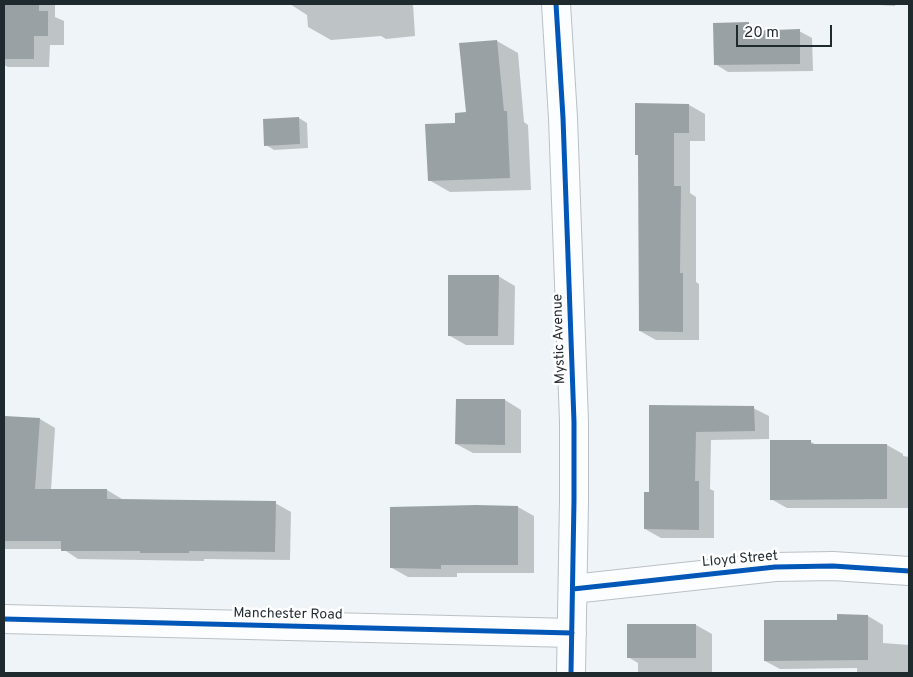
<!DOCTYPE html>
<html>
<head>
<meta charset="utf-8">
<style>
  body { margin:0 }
  #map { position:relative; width:913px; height:677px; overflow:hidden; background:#eef4f7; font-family:Overpass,sans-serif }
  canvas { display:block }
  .frame { position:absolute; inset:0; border:5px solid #1f2a2f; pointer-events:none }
  .scale { position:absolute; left:736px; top:25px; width:96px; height:22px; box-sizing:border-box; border:2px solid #1f2a2f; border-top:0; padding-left:6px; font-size:15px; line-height:18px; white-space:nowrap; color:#1f2a2f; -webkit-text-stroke:4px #fff; paint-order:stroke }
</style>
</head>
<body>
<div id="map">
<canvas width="913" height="677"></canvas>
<div class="frame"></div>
<div class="scale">20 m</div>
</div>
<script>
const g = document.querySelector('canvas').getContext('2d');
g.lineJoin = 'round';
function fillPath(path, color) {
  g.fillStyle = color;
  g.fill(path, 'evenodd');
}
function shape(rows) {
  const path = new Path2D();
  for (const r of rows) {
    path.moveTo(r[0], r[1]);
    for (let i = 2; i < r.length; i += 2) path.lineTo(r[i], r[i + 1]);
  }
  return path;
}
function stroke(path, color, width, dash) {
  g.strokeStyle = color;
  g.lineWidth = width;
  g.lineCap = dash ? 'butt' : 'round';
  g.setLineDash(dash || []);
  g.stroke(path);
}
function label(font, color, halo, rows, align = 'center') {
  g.font = font + ' Overpass,sans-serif';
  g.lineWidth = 5;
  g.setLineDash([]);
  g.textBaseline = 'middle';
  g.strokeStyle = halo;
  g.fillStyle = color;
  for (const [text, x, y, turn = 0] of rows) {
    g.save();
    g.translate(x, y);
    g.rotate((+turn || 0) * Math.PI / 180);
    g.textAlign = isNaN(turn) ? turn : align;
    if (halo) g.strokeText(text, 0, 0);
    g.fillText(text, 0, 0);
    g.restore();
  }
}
fillPath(shape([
  [4,4,55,4,55,17,64,21,64,45,50,45,49,67,8,67,4,65],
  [290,4,413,4,415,36,386,39,381,36,331,40,308,27,307,15],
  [863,4,895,4,895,6],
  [748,24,761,31,799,31,812,38,813,71,728,72,715,64],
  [497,41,518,53,524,122,528,125,531,190,450,192,429,180,456,124,467,114],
  [689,105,705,114,705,141,690,141,690,193,696,197,696,282,699,284,699,340,656,340,640,331,639,155],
  [299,118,307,123,308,148,274,150,266,145],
  [498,276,515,286,514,345,466,345,450,336],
  [505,400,521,410,521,453,473,453,456,444],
  [650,407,753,408,769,416,769,439,711,440,710,489,714,491,714,538,661,538,645,529,650,494],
  [6,417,40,419,55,428,51,490,107,490,122,499,275,503,291,512,290,560,204,559,204,561,78,559,63,549,4,549,4,463],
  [771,442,811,442,817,445,887,445,903,454,903,456,909,457,909,508,787,508,771,499],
  [518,507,534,516,534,573,457,573,457,577,408,577,392,568,392,508],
  [868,616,883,625,883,643,909,645,909,673,857,673,857,668,780,669,765,661,838,621],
  [696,625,712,634,712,673,638,673,638,663,628,657]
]), '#0003');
fillPath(shape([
  [4,4,39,4,39,11,48,11,48,36,34,36,34,59,4,59],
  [749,22,749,31,800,29,800,64,714,65,713,23],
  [497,40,504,111,507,111,510,178,428,181,425,124,455,123,455,113,466,112,459,43],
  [635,103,689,104,689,133,674,133,674,186,681,186,680,273,683,273,683,332,639,331,638,155,635,155],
  [299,117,300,144,264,146,263,119],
  [448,275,499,275,498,336,448,336],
  [456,399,505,399,505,445,455,444],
  [649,405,754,406,755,431,696,432,695,481,699,481,699,530,644,529,644,492,649,492],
  [5,416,40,418,35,489,107,489,107,499,276,501,275,552,189,551,189,553,140,553,140,551,61,551,61,541,4,541],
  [770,440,811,440,811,444,887,444,887,499,770,500],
  [476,505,518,506,518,565,441,565,441,569,390,568,390,507],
  [837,614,868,615,868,660,764,661,764,620,837,620],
  [627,624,696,624,696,658,627,658]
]), '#99a1a4');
const minor = shape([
  [556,4,563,118,574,422,574,500,571,673],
  [573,589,775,567,833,566,909,571],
  [4,619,572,633]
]);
stroke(minor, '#bac1c6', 30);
stroke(minor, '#fcfdfe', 28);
stroke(shape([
  [556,4,563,118,574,422,574,500,571,673],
  [573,589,775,567,833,566,909,571],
  [4,619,572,633]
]), '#0057b8', 5);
label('14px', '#1f2a2f', '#fff', [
  ["Mystic Avenue",560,339,-92],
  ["Lloyd Street",740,560,-5],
  ["Manchester Road",288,615,1]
]);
</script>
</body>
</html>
